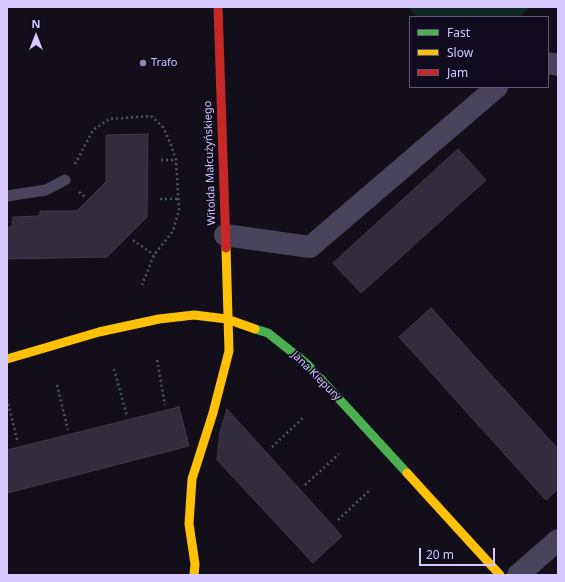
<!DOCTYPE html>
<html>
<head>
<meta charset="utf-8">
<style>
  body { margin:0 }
  #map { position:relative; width:565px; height:582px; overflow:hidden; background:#130f1a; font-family:"Noto Sans",sans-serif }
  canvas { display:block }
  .frame { position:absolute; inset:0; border:8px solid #d5c9ff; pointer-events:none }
  .legend { position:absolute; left:409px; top:16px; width:140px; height:72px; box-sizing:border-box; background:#110b1f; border:1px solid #5f5779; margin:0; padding:5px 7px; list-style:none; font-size:12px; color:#d5c9ff }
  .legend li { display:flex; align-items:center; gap:8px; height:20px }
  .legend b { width:20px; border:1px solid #5f5779 }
  .north { position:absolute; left:16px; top:16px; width:40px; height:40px; -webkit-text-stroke:3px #110b1f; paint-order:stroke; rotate:0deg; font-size:11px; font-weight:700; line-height:16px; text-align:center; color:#d5c9ff }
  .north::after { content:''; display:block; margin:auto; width:14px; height:18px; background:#d5c9ff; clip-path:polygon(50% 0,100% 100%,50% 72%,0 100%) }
  .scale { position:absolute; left:419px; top:548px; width:76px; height:18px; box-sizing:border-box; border:2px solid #d5c9ff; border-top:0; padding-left:5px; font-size:12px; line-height:14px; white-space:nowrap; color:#d5c9ff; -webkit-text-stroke:3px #110b1f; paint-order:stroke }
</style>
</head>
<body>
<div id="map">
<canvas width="565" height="582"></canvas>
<div class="frame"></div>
<ul class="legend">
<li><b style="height:5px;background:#4caf50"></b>Fast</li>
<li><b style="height:5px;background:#ffc107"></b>Slow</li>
<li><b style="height:5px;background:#c62828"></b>Jam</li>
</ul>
<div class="north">N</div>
<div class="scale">20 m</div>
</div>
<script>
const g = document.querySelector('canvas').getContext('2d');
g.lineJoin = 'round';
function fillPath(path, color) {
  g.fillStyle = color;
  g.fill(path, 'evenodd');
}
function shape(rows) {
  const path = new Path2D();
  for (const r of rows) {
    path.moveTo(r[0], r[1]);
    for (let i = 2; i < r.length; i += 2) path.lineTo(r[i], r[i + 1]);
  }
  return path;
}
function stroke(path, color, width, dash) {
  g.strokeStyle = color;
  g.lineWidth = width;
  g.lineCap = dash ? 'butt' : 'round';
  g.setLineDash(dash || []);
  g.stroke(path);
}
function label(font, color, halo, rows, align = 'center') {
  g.font = font + ' "Noto Sans",sans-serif';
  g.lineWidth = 3.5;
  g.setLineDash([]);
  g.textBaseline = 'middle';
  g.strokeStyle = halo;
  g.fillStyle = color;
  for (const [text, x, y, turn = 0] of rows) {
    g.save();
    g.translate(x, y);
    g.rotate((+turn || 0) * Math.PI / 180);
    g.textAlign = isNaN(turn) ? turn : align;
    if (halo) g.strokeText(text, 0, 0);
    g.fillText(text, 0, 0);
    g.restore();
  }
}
fillPath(shape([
  [408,7,530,7,520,17,418,17]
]), '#0f2427');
const building = shape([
  [148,134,147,217,107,257,7,259,7,227,12,227,13,217,40,216,40,211,77,211,106,182,106,135,148,134],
  [458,149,486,180,361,293,333,263,458,149],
  [431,308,558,449,558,489,546,500,399,337,431,308],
  [179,407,189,446,7,493,7,450,179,407],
  [227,409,342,536,313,563,217,460,220,432,227,409]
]);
fillPath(building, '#312c3e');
stroke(building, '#403950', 1);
stroke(shape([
  [161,160,176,160],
  [75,164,93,130,109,119,151,116,163,127,170,142,176,160,179,210,173,231,154,255,142,285],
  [79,192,85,197],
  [160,199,177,199],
  [133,240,154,255],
  [157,360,165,405],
  [114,369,127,416],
  [57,385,68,430],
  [7,399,18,443],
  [272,447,304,417],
  [305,485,339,454],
  [338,520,371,489]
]), '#4a5868', 2.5, [2, 3]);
stroke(shape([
  [7,196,46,190,65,180]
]), '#48445b', 11);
stroke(shape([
  [548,63,558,65],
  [225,235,310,247,497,87],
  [518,575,558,540]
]), '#48445b', 22);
stroke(shape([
  [255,329,268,333,307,364,407,473]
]), '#4caf50', 9);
stroke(shape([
  [7,359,99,332,159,319,194,315,227,319,255,329],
  [407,473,500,575],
  [194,575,195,564,189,524,192,479,213,413,229,351,226,248]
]), '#ffc107', 9);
stroke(shape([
  [218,7,226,248]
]), '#c62828', 9);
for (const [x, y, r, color] of [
  [143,63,4,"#9188af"]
]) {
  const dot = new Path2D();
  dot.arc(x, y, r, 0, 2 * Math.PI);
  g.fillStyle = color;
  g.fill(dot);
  stroke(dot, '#110b1f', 1.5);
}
label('11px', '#d5c9ff', '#110b1f', [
  ["Trafo",151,63]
], 'left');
label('11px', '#d5c9ff', '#110b1f', [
  ["Witolda Małcużyńskiego",210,163,-92],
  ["Jana Kiepury",316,376,45]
]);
</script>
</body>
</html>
